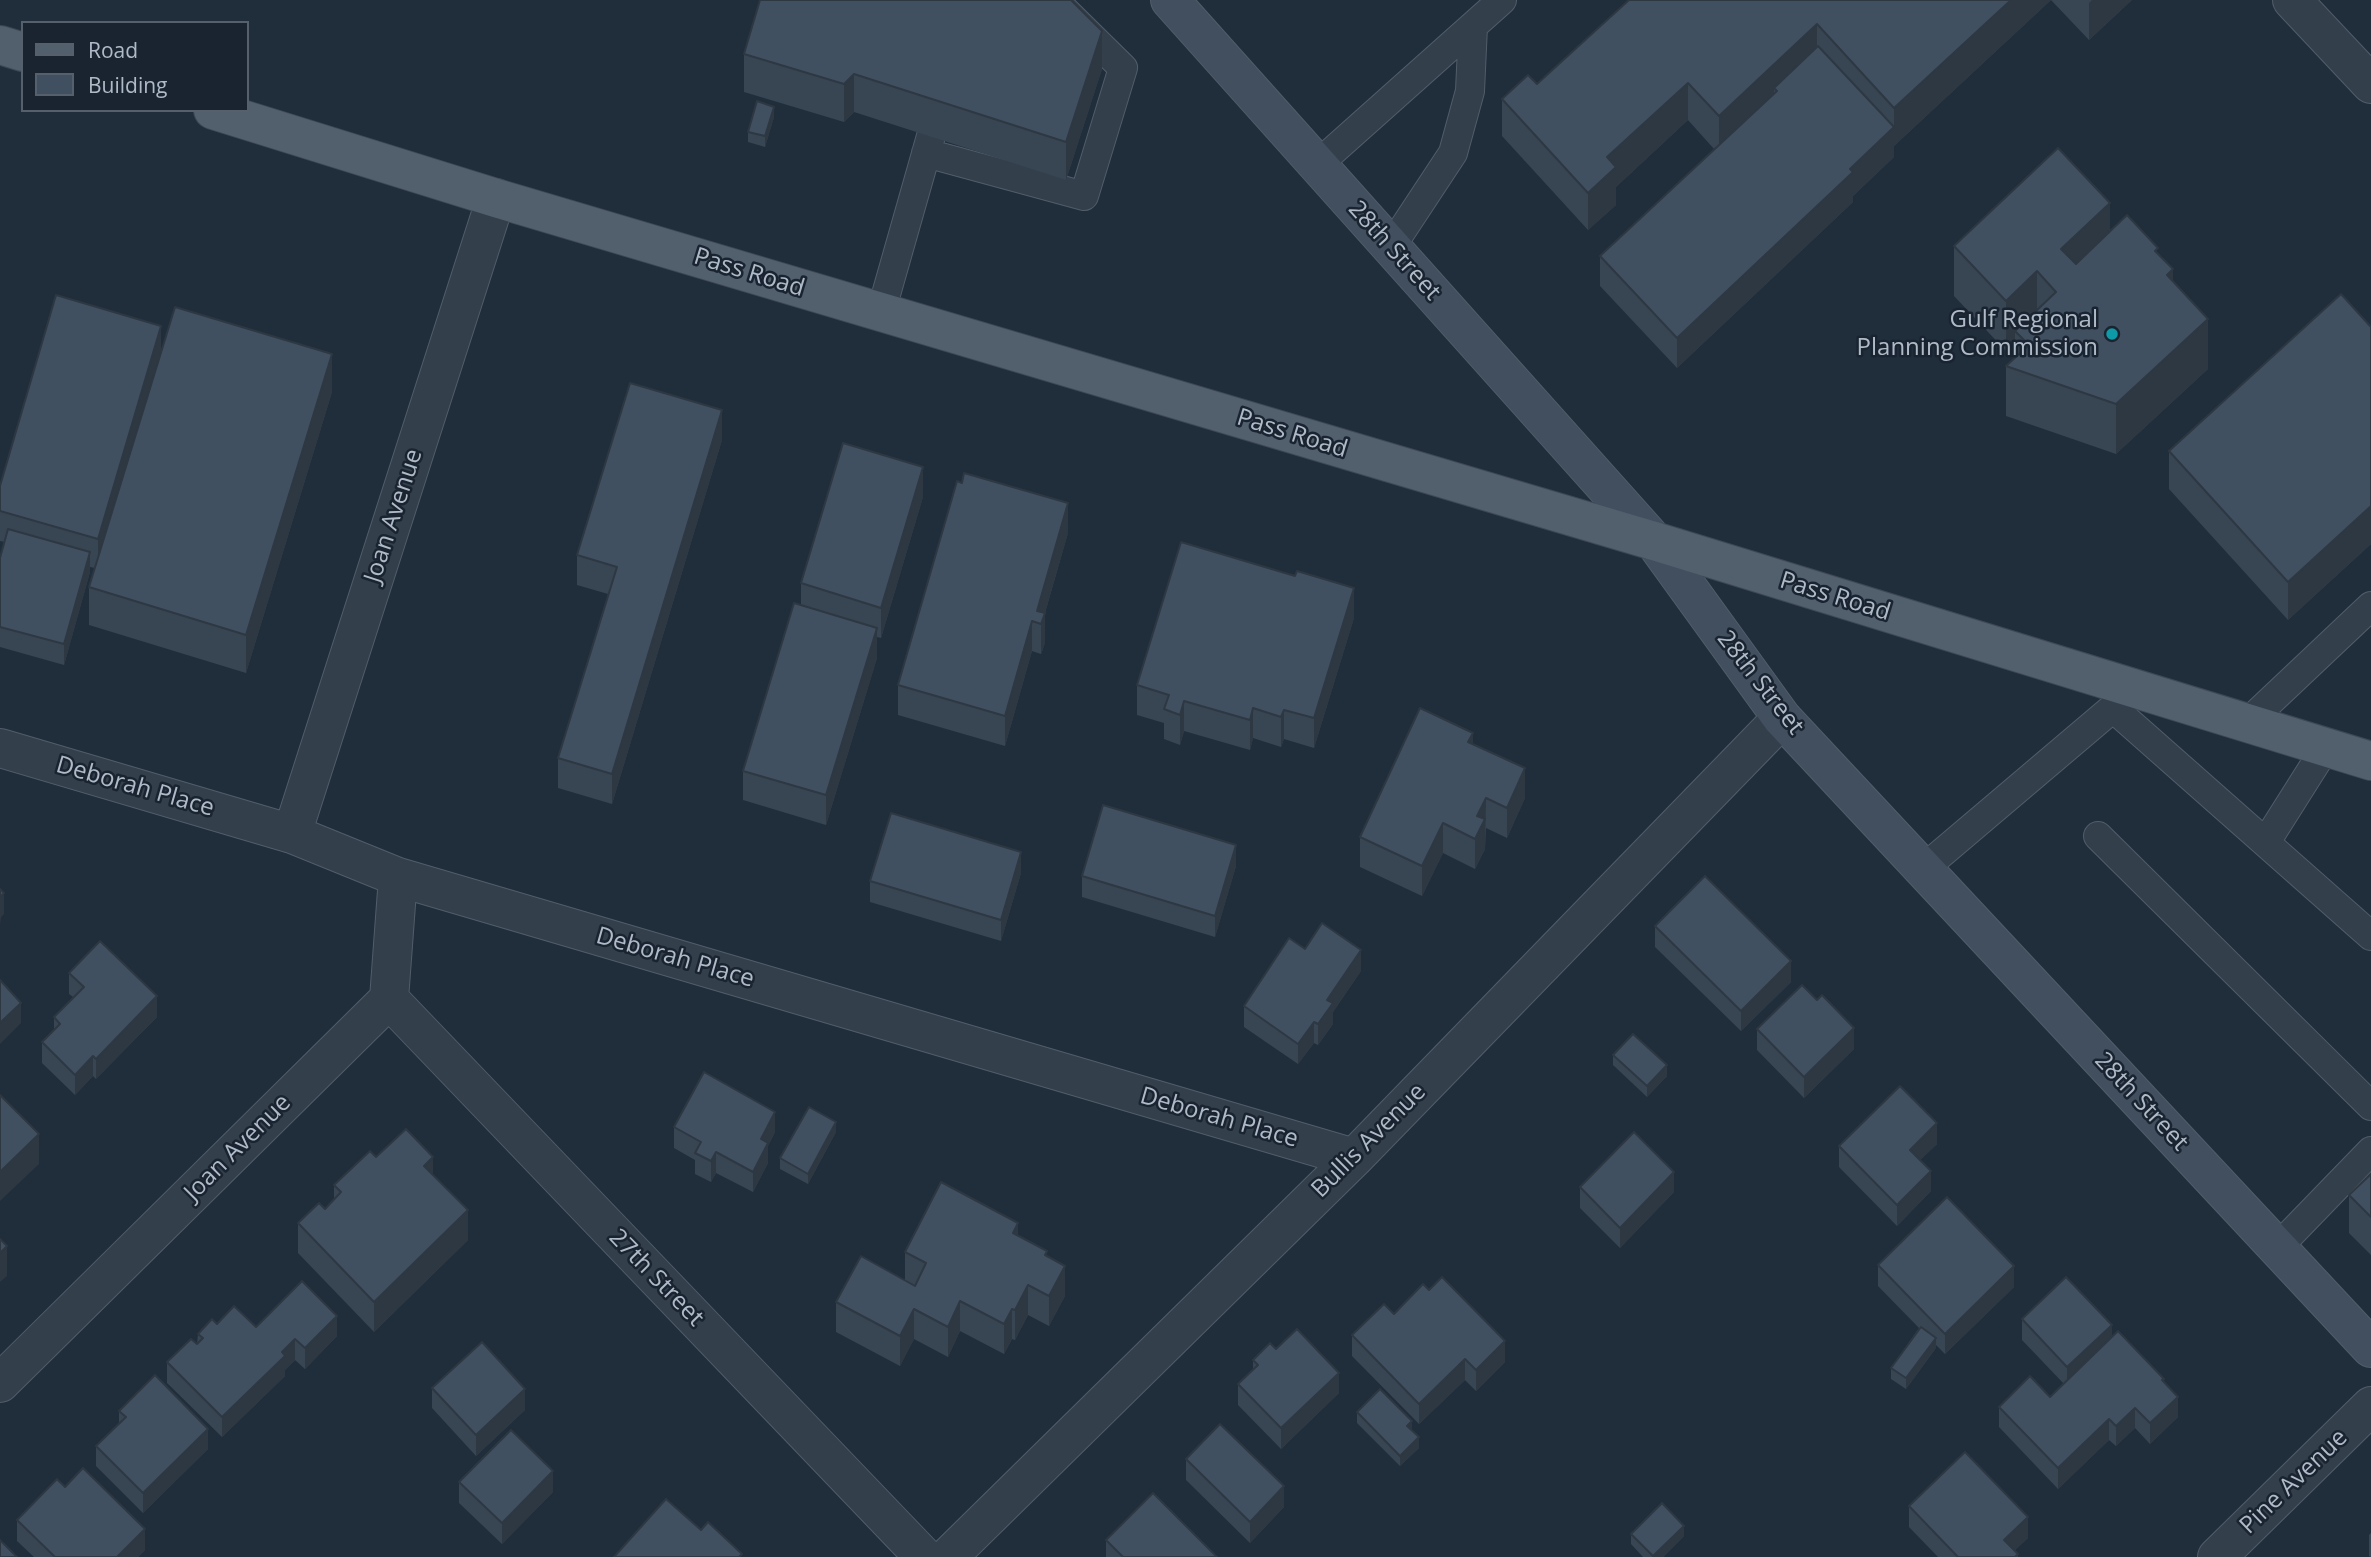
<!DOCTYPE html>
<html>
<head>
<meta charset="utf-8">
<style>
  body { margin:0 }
  #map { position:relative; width:2371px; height:1557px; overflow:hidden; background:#202e3c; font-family:"Open Sans",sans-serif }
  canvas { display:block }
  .legend { position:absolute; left:21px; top:21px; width:228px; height:91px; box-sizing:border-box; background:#1a2431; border:2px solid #56606d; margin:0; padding:9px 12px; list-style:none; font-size:21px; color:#afbac8 }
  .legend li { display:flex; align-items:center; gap:14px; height:35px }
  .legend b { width:35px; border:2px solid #56606d }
</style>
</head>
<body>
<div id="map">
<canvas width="2371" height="1557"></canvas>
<ul class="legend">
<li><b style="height:9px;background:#525f6c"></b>Road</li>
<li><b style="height:19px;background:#415060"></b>Building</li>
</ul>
</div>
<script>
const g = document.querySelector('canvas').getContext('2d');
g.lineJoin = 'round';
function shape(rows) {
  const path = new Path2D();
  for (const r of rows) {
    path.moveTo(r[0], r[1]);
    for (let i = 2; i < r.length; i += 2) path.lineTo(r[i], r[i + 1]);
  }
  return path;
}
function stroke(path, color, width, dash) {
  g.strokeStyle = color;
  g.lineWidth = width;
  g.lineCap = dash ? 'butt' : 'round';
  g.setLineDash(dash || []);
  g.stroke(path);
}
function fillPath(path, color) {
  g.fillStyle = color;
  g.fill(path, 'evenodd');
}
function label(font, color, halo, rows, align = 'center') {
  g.font = font + ' "Open Sans",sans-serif';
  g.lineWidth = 5;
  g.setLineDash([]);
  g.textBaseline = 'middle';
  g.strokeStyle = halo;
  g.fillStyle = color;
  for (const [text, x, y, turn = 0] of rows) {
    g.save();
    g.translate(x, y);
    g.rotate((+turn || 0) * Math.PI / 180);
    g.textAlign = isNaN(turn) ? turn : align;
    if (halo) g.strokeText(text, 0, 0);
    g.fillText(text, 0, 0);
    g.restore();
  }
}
const lane = shape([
  [926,153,1084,196,1123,68,1054,0],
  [1317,165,1502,0],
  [1391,247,1453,153,1470,91,1473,26],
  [881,312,931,136],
  [2113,708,2371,936],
  [2246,724,2371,606],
  [2098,836,2371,1106],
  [2266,842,2326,747],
  [1923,869,2127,696],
  [2277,1248,2371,1151]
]);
const street = shape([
  [2292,0,2371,84],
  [0,748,292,834,398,877,1354,1158],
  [292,834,496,198],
  [389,999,924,1557],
  [0,1383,389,999,398,877],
  [948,1557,1354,1158,1782,718],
  [2217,1557,2371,1406]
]);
const secondary = shape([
  [1170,0,1654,541,1782,718,2371,1348]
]);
const primary = shape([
  [0,45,23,52],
  [213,110,496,198,1654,541,2371,761]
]);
stroke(lane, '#525d6a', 30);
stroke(street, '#525d6a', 40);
stroke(secondary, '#525d6a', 40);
stroke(primary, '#3e4855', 40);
stroke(lane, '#343f4c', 28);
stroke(street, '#343f4c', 38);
stroke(secondary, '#424f5f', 38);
stroke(primary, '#525f6c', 38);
fillPath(shape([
  [1629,0,2132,0,2089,40,2051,0,1894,146,1894,157,1853,196,1853,202,1677,368,1600,286,1600,256,1714,149,1688,120,1616,187,1616,205,1588,230,1502,136,1502,99,1537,84],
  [744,54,1102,69,1066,180,854,112,844,122,744,92],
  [774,117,765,147,748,142,748,132],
  [2110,231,2158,253,2173,281,2208,369,2116,454,2006,416,2006,366,2015,357,2015,342,2006,351,1954,296,1954,246],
  [2371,327,2371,544,2288,620,2169,489,2169,451],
  [161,354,332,392,246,673,89,625,89,587,95,568,90,567,90,572,64,665,0,647,0,558,5,542,0,541,0,486],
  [722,440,612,804,558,788,558,758,608,594,577,585,577,555],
  [923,497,881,638,877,637,877,658,826,825,743,800,743,771,801,605,801,583],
  [1068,533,1045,613,1045,643,1041,654,1032,651,1005,746,898,715,898,685],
  [1354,618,1314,748,1284,739,1281,747,1253,738,1250,750,1184,731,1180,745,1164,739,1164,723,1137,715,1137,685],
  [1473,744,1525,798,1507,838,1486,828,1485,849,1475,869,1443,853,1422,896,1360,867,1360,837],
  [1236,866,1215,937,1082,897,1082,876],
  [1021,873,1001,941,870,902,870,881],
  [1655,926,1791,982,1741,1031,1655,947],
  [1305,949,1361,971,1333,1012,1333,1024,1318,1045,1314,1043,1298,1064,1244,1027,1244,1006],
  [69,973,157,1017,96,1079,93,1076,75,1095,42,1063,42,1042,54,1030,54,1017,73,997,69,994],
  [1757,1029,1854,1049,1804,1098,1757,1050],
  [1613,1055,1667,1076,1647,1097,1613,1065],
  [674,1127,775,1132,768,1146,768,1163,753,1192,716,1173,711,1182,695,1174,695,1160,674,1148],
  [836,1132,808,1184,780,1169,780,1158],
  [1937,1144,1920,1160,1931,1191,1897,1226,1839,1167,1839,1146],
  [376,1157,433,1174,468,1240,374,1332,298,1253,298,1223,325,1209,334,1200,334,1185],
  [2371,1174,2371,1255,2349,1233,2349,1195],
  [1580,1187,1674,1192,1620,1248,1580,1208],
  [1018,1235,1047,1257,1065,1296,1049,1326,1028,1315,1015,1340,1012,1339,1004,1354,960,1331,948,1357,914,1339,900,1366,836,1332,836,1302,905,1280,905,1252],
  [1878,1265,2014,1287,1945,1354,1936,1345,1936,1348,1906,1389,1891,1379,1891,1368,1919,1328,1878,1286],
  [1394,1314,1505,1362,1476,1391,1465,1380,1419,1424,1352,1356,1352,1335],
  [2022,1319,2112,1338,2164,1382,2178,1417,2150,1444,2135,1428,2116,1446,2109,1440,2058,1489,1999,1427,1999,1407,2050,1397,2064,1384,2022,1340],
  [217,1324,256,1327,337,1336,305,1369,295,1360,285,1370,285,1376,222,1437,167,1383,167,1362,197,1344,198,1334],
  [1276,1349,1339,1393,1281,1449,1238,1405,1238,1384,1253,1370,1253,1360],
  [432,1388,525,1410,476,1456,432,1408],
  [119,1411,208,1449,143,1513,96,1466,96,1446,119,1423],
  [1357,1412,1412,1431,1419,1448,1400,1466,1357,1423],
  [1186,1459,1284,1507,1250,1543,1186,1480],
  [459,1482,553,1492,502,1544,459,1503],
  [65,1487,145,1550,138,1557,34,1557,17,1541,17,1520],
  [1909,1506,2028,1538,2014,1551,2018,1557,1938,1557,1909,1527],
  [2371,1533,2371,1557,2370,1557,2369,1556,2369,1535],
  [1631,1534,1684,1536,1663,1557,1643,1557,1631,1544],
  [1106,1540,1217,1557,1106,1557]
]), '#384553');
fillPath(shape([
  [2011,0,2051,0,1894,146,1894,157,1853,196,1853,202,1677,368,1677,338,1894,127,1894,108],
  [2092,0,2132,0,2089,40,2089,3],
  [1817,24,1817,62,1777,91,1774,88,1774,103,1719,154,1719,116],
  [1102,31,1102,69,1066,180,1066,142],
  [854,74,854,112,844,122,844,84],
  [1688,83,1688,120,1616,187,1616,205,1588,230,1588,193,1607,157],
  [774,107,774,117,765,147,765,136],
  [2110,203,2110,253,2061,299,2061,249],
  [2173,269,2173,319,2167,275],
  [2037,271,2037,322,2015,331,2015,342,2006,351,2006,301],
  [2208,319,2208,369,2116,454,2116,404],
  [161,326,161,356,98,569,98,539],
  [332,354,332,392,246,673,246,635],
  [722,410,722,440,612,804,612,774],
  [923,467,923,497,881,638,881,608],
  [1068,503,1068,533,1044,616,1045,613,1045,643,1041,654,1041,624,1037,611],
  [2371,506,2371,544,2288,620,2288,582],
  [90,552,90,572,64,665,64,644],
  [1354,588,1354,618,1314,748,1314,718],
  [1032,621,1032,651,1005,746,1005,716],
  [877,628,877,658,826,825,826,795],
  [1184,701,1184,731,1180,745,1180,715],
  [1253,708,1253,738,1250,750,1250,720],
  [1284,710,1284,739,1281,747,1281,717],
  [1473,733,1473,762,1468,742],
  [1525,768,1525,798,1507,838,1507,808],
  [1486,798,1485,849,1475,869,1475,839,1477,816],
  [1443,823,1443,853,1422,896,1422,866],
  [1236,845,1236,866,1215,937,1215,916],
  [1021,852,1021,873,1001,941,1001,920],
  [4,893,4,914,1,917,0,925,0,897],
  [1361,950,1361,971,1333,1012,1333,1024,1318,1045,1318,1024,1327,1000],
  [1791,961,1791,982,1741,1031,1741,1011],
  [157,996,157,1017,96,1079,96,1059],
  [21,1003,21,1023,0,1044,0,1023],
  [1314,1022,1314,1043,1298,1064,1298,1044],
  [1854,1028,1854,1049,1804,1098,1804,1077],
  [93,1056,93,1076,75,1095,75,1075],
  [1667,1065,1667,1076,1647,1097,1647,1086],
  [775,1112,775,1132,768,1146,768,1163,753,1192,753,1172,761,1139],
  [836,1122,836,1132,808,1184,808,1174],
  [1937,1123,1937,1144,1910,1170,1910,1150],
  [39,1134,39,1164,0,1201,0,1172],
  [716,1152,716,1173,711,1182,711,1161],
  [433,1157,433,1186,424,1166],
  [1931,1171,1931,1191,1897,1226,1897,1205],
  [1674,1172,1674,1192,1620,1248,1620,1228],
  [468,1210,468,1240,374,1332,374,1302],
  [1018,1223,1018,1253,1013,1233],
  [7,1246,7,1276,0,1282,0,1253],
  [1065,1266,1065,1296,1049,1326,1049,1296],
  [2014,1266,2014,1287,1945,1354,1945,1334],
  [1028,1285,1028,1315,1015,1340,1015,1310],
  [960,1301,960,1331,948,1357,948,1327],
  [914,1309,914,1339,900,1366,900,1336],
  [1012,1309,1012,1339,1004,1354,1004,1324],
  [337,1316,337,1336,305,1369,305,1348],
  [2112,1325,2112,1345,2067,1388,2067,1367],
  [1936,1338,1936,1348,1906,1389,1906,1378],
  [295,1339,295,1360,285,1370,285,1376,222,1437,222,1417,282,1352],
  [1505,1341,1505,1362,1476,1391,1476,1370],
  [1465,1359,1465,1380,1419,1424,1419,1404],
  [1339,1373,1339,1393,1281,1449,1281,1428],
  [525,1389,525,1410,476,1456,476,1435],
  [2178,1397,2178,1417,2150,1444,2150,1423],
  [2135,1408,2135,1428,2116,1446,2116,1426],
  [2109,1419,2109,1440,2058,1489,2058,1468],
  [1412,1421,1412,1431,1407,1426],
  [208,1429,208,1449,143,1513,143,1493],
  [1419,1437,1419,1448,1400,1466,1400,1456],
  [553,1471,553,1492,502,1544,502,1523],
  [1284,1486,1284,1507,1250,1543,1250,1522],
  [2028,1517,2028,1538,2008,1557,2004,1540],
  [1684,1526,1684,1536,1663,1557,1653,1557],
  [145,1529,145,1550,138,1557,117,1557]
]), '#2e3843');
const building = shape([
  [760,0,1071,0,1102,31,1066,142,854,74,844,84,744,54,760,0],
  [1629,0,2011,0,1894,108,1817,24,1719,116,1688,83,1607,157,1616,167,1588,193,1502,99,1528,75,1537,84,1629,0],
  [1818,46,1894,127,1850,169,1853,172,1677,338,1600,256,1777,91,1774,88,1818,46],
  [757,101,774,107,765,136,748,132,757,101],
  [2058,148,2110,203,2061,249,2076,264,2127,215,2158,248,2155,251,2173,269,2167,275,2208,319,2116,404,2006,366,2029,345,2015,331,2056,292,2037,271,2006,301,1954,246,2058,148],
  [2341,294,2371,327,2371,506,2288,582,2169,451,2341,294],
  [56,295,161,326,98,539,0,511,0,486,56,295],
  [175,307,332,354,246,635,89,587,175,307],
  [630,383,722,410,612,774,558,758,617,567,577,555,630,383],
  [843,443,923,467,881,608,801,583,843,443],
  [964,473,1068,503,1037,611,1045,613,1041,624,1032,621,1005,716,898,685,957,481,962,483,964,473],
  [8,529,90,552,64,644,0,627,0,558,8,529],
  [1181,542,1295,576,1297,571,1354,588,1314,718,1284,710,1281,717,1253,708,1250,720,1184,701,1180,715,1164,709,1169,695,1137,685,1181,542],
  [794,603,877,628,826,795,743,771,794,603],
  [1420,708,1473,733,1468,742,1525,768,1507,808,1486,798,1477,816,1485,819,1475,839,1443,823,1422,866,1360,837,1420,708],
  [1103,805,1236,845,1215,916,1082,876,1103,805],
  [891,813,1021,852,1001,920,870,881,891,813],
  [1705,876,1791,961,1741,1011,1655,926,1705,876],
  [0,889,4,893,0,897,0,889],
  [1322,923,1361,950,1327,1000,1333,1003,1318,1024,1314,1022,1298,1044,1244,1006,1289,938,1305,949,1322,923],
  [100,941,157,996,96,1059,93,1056,75,1075,42,1042,60,1024,54,1017,84,987,69,973,100,941],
  [0,980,21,1003,0,1023,0,980],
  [1802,985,1817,1000,1822,995,1854,1028,1804,1077,1757,1029,1802,985],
  [1633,1034,1667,1065,1647,1086,1613,1055,1633,1034],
  [704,1072,775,1112,761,1139,768,1143,753,1172,716,1152,711,1161,695,1153,701,1142,674,1127,704,1072],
  [1900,1086,1937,1123,1910,1150,1931,1171,1897,1205,1839,1146,1900,1086],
  [0,1095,39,1134,0,1172,0,1095],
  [809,1107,836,1122,808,1174,780,1158,809,1107],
  [406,1129,433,1157,424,1166,468,1210,374,1302,298,1223,319,1203,325,1209,341,1192,334,1185,370,1151,376,1157,406,1129],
  [1634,1132,1674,1172,1620,1228,1580,1187,1634,1132],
  [2371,1174,2371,1217,2349,1195,2371,1174],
  [941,1182,1018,1223,1013,1233,1047,1251,1045,1255,1065,1266,1049,1296,1028,1285,1015,1310,1012,1309,1004,1324,960,1301,948,1327,914,1309,900,1336,836,1302,861,1256,915,1286,926,1263,905,1252,941,1182],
  [1947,1197,2014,1266,1945,1334,1878,1265,1947,1197],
  [0,1239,7,1246,0,1253,0,1239],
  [1442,1277,1505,1341,1476,1370,1465,1359,1419,1404,1352,1335,1384,1304,1394,1314,1423,1284,1429,1290,1442,1277],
  [2066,1277,2112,1325,2067,1367,2022,1319,2066,1277],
  [302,1281,337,1316,305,1348,295,1339,282,1352,285,1356,222,1417,167,1362,191,1339,197,1344,203,1338,198,1334,212,1319,217,1324,234,1306,256,1327,302,1281],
  [1921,1327,1936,1338,1906,1378,1891,1368,1921,1327],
  [1297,1329,1339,1373,1281,1428,1238,1384,1258,1365,1253,1360,1270,1343,1276,1349,1297,1329],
  [2118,1331,2164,1379,2162,1380,2178,1397,2150,1423,2135,1408,2116,1426,2109,1419,2058,1468,1999,1407,2030,1376,2050,1397,2118,1331],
  [482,1342,525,1389,476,1435,432,1388,482,1342],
  [155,1375,208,1429,143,1493,96,1446,126,1417,119,1411,155,1375],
  [1380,1389,1412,1421,1407,1426,1419,1437,1400,1456,1357,1412,1380,1389],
  [1220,1424,1284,1486,1250,1522,1186,1459,1220,1424],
  [511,1430,553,1471,502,1523,459,1482,511,1430],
  [1965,1452,2028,1517,2004,1540,2018,1554,2015,1557,1958,1557,1909,1506,1965,1452],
  [83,1468,145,1529,117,1557,55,1557,17,1520,57,1479,65,1487,83,1468],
  [1153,1493,1217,1557,1123,1557,1106,1540,1153,1493],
  [666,1499,701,1530,708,1522,742,1554,739,1557,614,1557,666,1499],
  [1662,1503,1684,1526,1653,1556,1631,1534,1662,1503],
  [0,1540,17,1557,0,1557,0,1540]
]);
fillPath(building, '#415060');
stroke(building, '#2e3843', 2);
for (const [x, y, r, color] of [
  [2112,334,7,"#0f9aa8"]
]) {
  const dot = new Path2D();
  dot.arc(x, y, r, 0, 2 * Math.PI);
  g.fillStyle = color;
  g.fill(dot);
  stroke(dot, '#1a2431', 2.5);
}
label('24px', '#afbac8', '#1a2431', [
  ["28th Street",1394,251,48],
  ["Pass Road",749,273,17],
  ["Pass Road",1292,434,17],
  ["Joan Avenue",394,516,-72],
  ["Pass Road",1835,597,17],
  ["28th Street",1760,683,52],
  ["Deborah Place",135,787,16],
  ["Deborah Place",675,958,16],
  ["28th Street",2141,1102,47],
  ["Deborah Place",1219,1118,16],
  ["Bullis Avenue",1369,1141,-45],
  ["Joan Avenue",238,1148,-45],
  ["27th Street",656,1278,46],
  ["Pine Avenue",2294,1482,-44]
]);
label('24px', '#afbac8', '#1a2431', [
  ["Gulf Regional",2098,320],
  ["Planning Commission",2098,348]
], 'right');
</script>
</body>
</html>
